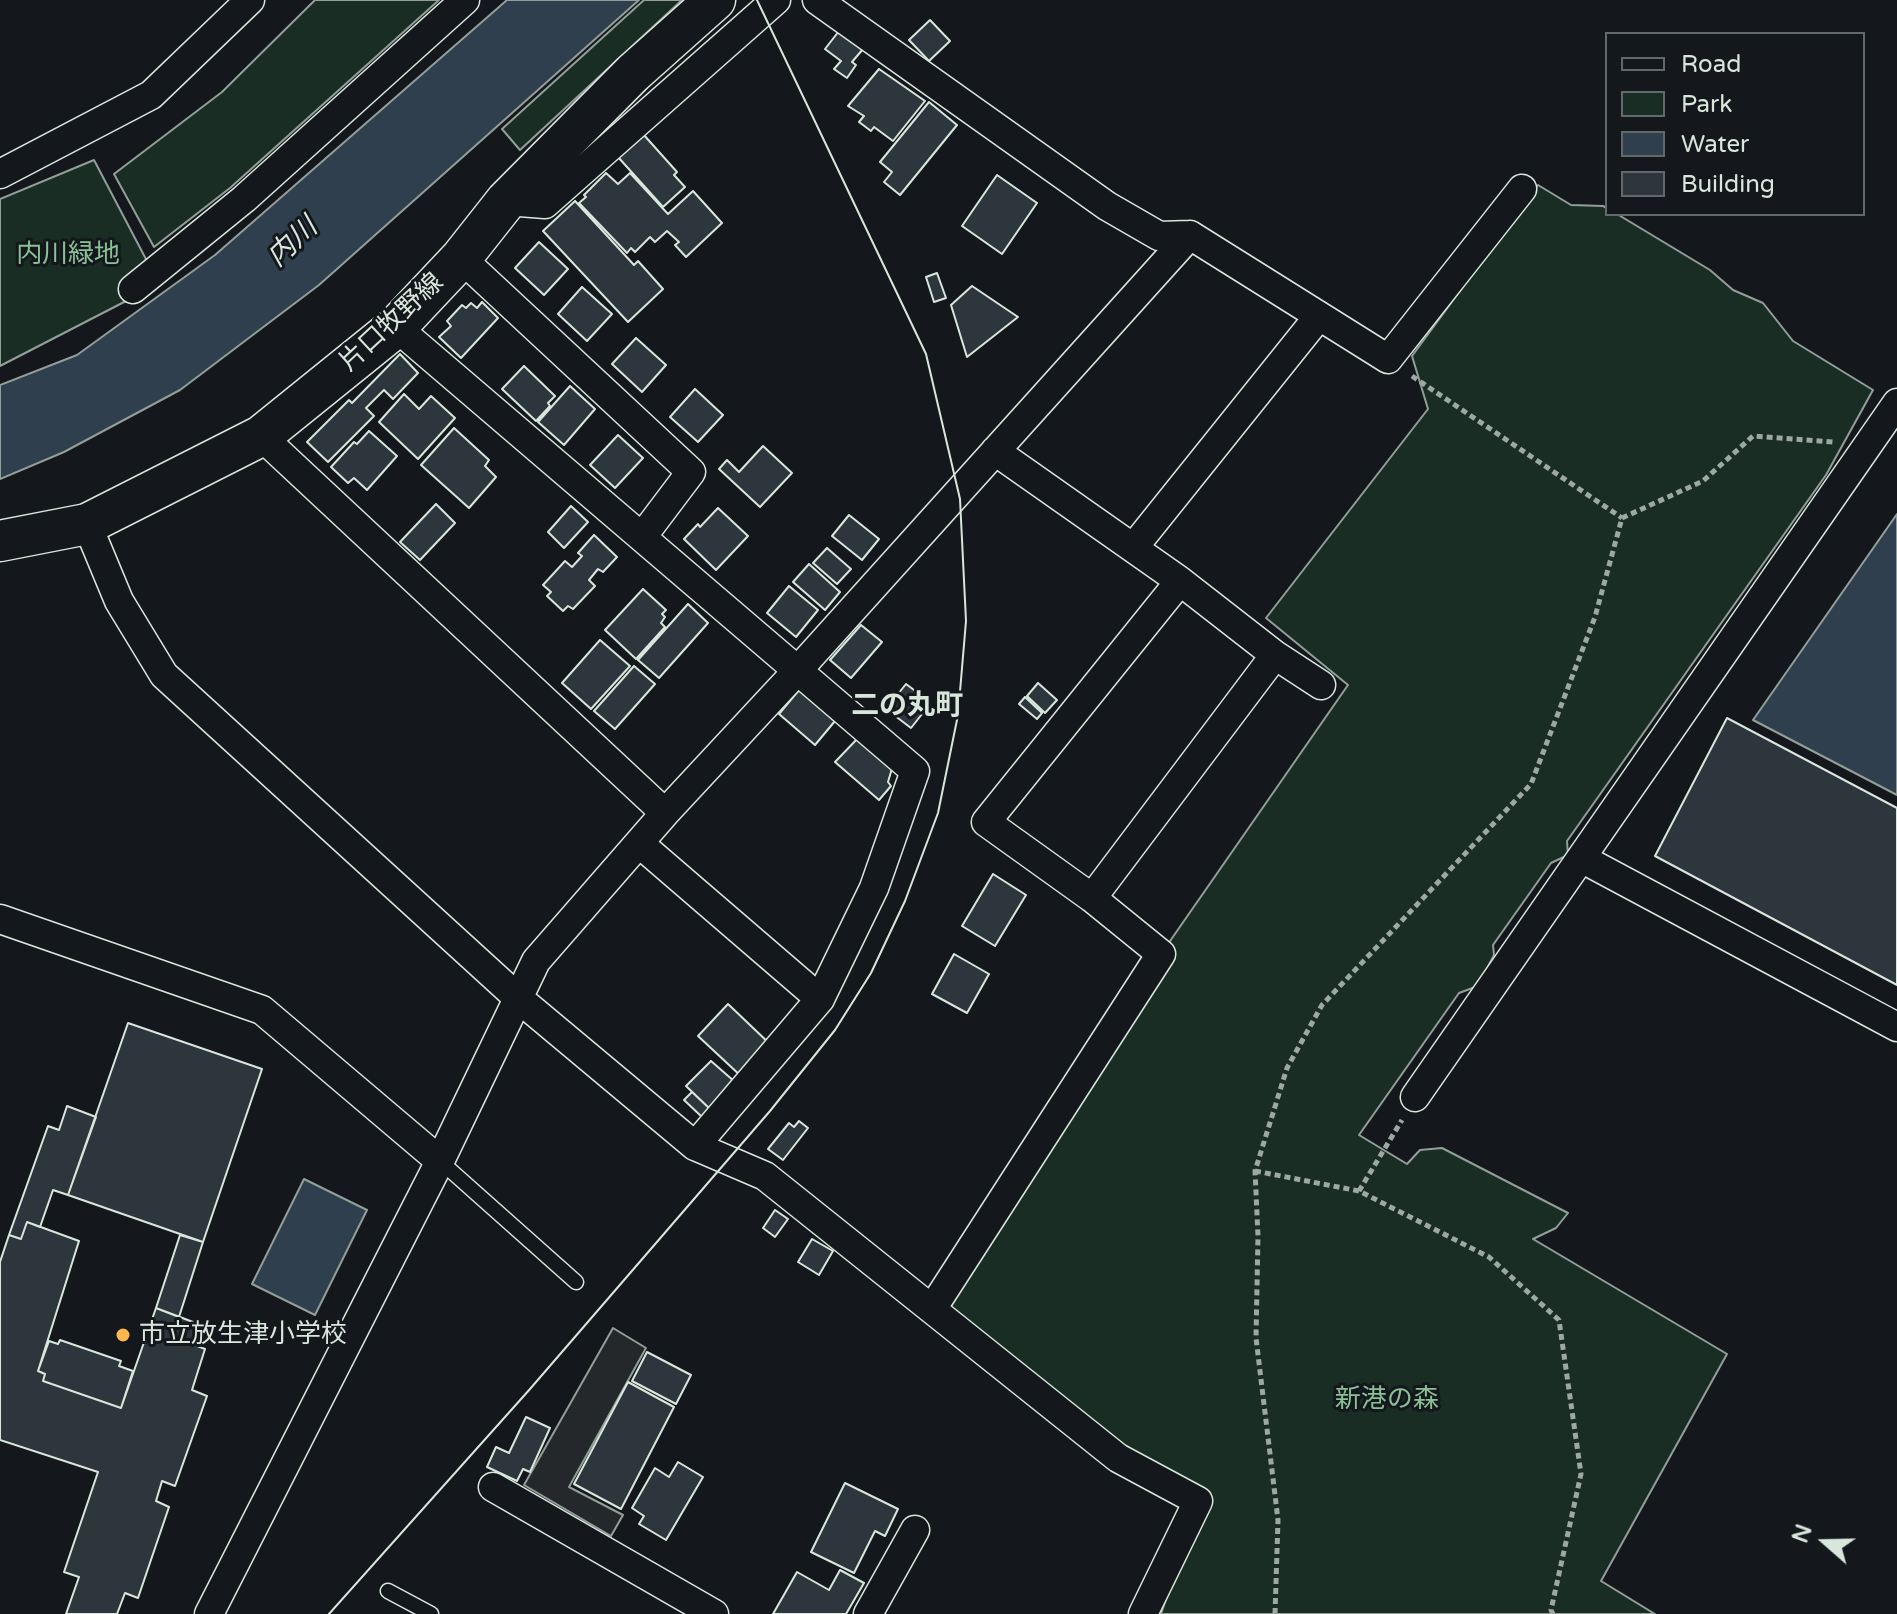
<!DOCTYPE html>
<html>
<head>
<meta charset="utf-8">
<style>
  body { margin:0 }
  #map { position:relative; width:1897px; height:1614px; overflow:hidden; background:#14181c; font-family:"Varela Round",sans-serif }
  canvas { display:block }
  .legend { position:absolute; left:1605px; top:32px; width:260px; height:184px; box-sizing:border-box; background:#14181c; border:2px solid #626a69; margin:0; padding:10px 14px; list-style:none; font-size:24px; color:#d8e6dc }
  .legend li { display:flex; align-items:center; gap:16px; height:40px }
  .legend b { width:40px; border:2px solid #626a69 }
  .north { position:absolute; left:1785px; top:1502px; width:80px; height:80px; -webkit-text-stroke:6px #14181c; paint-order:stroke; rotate:290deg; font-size:22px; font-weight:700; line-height:32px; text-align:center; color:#d8e6dc }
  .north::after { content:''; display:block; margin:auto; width:28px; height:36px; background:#d8e6dc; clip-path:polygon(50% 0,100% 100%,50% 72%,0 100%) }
</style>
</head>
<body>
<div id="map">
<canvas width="1897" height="1614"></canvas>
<ul class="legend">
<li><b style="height:10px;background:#14181c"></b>Road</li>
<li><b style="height:22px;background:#1a2d24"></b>Park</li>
<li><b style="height:22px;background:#2f3f4d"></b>Water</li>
<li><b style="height:22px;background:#2c363c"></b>Building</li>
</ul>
<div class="north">N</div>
</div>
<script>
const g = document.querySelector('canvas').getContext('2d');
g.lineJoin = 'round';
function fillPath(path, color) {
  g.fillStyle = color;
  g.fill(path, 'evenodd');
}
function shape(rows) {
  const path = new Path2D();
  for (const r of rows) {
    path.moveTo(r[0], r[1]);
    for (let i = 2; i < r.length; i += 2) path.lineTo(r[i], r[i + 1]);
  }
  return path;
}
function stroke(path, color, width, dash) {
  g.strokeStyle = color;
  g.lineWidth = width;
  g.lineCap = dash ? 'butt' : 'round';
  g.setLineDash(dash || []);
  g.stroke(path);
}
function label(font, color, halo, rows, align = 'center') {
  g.font = font + ' "Varela Round","Noto Sans JP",sans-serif';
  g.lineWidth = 6;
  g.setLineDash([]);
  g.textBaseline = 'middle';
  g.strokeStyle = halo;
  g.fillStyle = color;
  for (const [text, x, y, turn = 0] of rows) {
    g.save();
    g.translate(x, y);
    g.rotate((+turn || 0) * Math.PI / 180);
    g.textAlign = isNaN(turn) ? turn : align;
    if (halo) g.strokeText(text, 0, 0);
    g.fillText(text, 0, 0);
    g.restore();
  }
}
const green = shape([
  [315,0,439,0,230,188,154,247,114,174,222,92,315,0],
  [644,0,682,0,520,150,502,129,644,0],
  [94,160,159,284,0,366,0,199,94,160],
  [1538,185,1571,205,1603,206,1607,208,1607,214,1617,214,1710,270,1733,290,1763,303,1793,341,1873,390,1826,475,1567,841,1568,855,1551,863,1493,945,1494,955,1478,986,1459,993,1359,1135,1407,1164,1420,1150,1442,1148,1568,1213,1556,1228,1533,1239,1727,1354,1601,1581,1655,1614,1161,1614,1198,1501,932,1309,1161,954,1348,685,1266,618,1428,409,1412,356,1538,185]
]);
fillPath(green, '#1a2d24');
stroke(green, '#939e99', 2);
const parking = shape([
  [613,1328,646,1348,569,1487,623,1515,611,1536,524,1485,613,1328]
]);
fillPath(parking, '#24282b');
stroke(parking, '#939e99', 2);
const water = shape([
  [507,0,639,0,319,285,180,390,64,452,0,479,0,385,77,355,215,255,507,0],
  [1897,514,1897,795,1753,720,1897,514],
  [304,1179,367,1210,315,1315,252,1284,304,1179]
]);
fillPath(water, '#2f3f4d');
stroke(water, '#939e99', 2);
const building = shape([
  [930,20,950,41,929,61,909,40,930,20],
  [839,31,863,49,852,62,856,65,847,78,834,69,841,61,825,49,839,31],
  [879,69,925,101,893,141,874,127,871,131,859,122,864,116,848,106,879,69],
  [929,102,957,125,900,195,884,182,892,172,880,162,929,102],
  [643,134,677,172,674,175,685,187,663,207,618,157,643,134],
  [606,173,618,184,630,173,668,214,693,191,722,223,686,257,675,245,679,242,667,231,655,242,650,237,635,252,631,248,627,253,579,203,586,197,584,195,606,173],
  [997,175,1037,203,1002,254,962,226,997,175],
  [575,201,634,265,638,261,663,289,628,322,543,231,575,201],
  [539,242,568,269,544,295,515,268,539,242],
  [937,273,946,298,934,302,926,277,937,273],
  [972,286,1018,317,967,357,951,305,972,286],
  [582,287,612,314,587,341,558,314,582,287],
  [482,302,498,318,461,358,439,337,451,326,447,321,462,305,466,308,471,303,477,308,482,302],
  [636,338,666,365,642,392,612,364,636,338],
  [400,354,418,373,393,399,384,390,366,408,374,416,328,462,307,442,349,400,352,403,400,354],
  [524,366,555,396,548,403,550,406,536,421,502,389,524,366],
  [570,386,595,409,564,445,538,422,570,386],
  [695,389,723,415,698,442,670,417,695,389],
  [404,394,419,409,431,396,455,418,418,459,379,422,404,394],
  [454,428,489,460,485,466,496,477,469,508,421,465,454,428],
  [369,431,397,456,367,490,354,478,348,483,331,467,354,442,357,444,369,431],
  [618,435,643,458,615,488,590,465,618,435],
  [763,446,792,473,760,507,719,469,727,460,739,472,763,446],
  [436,504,455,523,420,560,400,542,436,504],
  [571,506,588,522,564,548,548,532,571,506],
  [718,508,748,536,716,570,684,539,698,524,700,527,718,508],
  [849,515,879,539,862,560,832,536,849,515],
  [594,535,617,557,603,572,598,569,589,580,595,586,573,609,568,606,563,611,547,596,551,592,543,585,565,561,572,567,582,556,578,553,594,535],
  [827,548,851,569,837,584,813,563,827,548],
  [809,564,840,592,825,610,793,582,809,564],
  [789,586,818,610,796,637,767,613,789,586],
  [643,589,666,610,662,614,665,617,661,623,665,627,636,659,605,630,643,589],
  [688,604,708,623,659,678,638,660,688,604],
  [861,625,882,642,851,678,830,660,861,625],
  [600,640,630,666,591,709,562,683,600,640],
  [634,666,655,684,615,729,594,711,634,666],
  [1038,683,1057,700,1045,713,1027,696,1038,683],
  [906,684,922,696,918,703,926,709,911,728,886,709,906,684],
  [799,690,835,721,815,745,779,714,799,690],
  [1025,697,1042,713,1037,719,1019,704,1025,697],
  [1727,718,1897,808,1897,985,1655,856,1727,718],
  [859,737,893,765,888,782,891,786,879,800,835,762,859,737],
  [993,874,1026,895,995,946,962,926,993,874],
  [954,954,989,974,967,1013,932,994,954,954],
  [728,1004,772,1046,743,1078,698,1036,728,1004],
  [128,1023,262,1069,203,1242,68,1195,128,1023],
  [711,1061,735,1082,710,1109,686,1086,711,1061],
  [692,1092,710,1109,702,1117,684,1100,692,1092],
  [67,1106,96,1117,68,1195,53,1190,40,1227,27,1222,21,1239,9,1235,48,1126,59,1130,67,1106],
  [799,1121,808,1128,783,1160,768,1149,789,1123,794,1127,799,1121],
  [775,1210,788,1219,775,1237,763,1228,775,1210],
  [27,1222,79,1241,38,1371,45,1374,43,1381,121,1408,156,1308,201,1325,192,1344,205,1349,192,1390,207,1396,175,1486,162,1481,156,1501,169,1507,138,1598,125,1593,117,1614,66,1614,79,1577,64,1572,98,1472,0,1440,0,1262,9,1235,21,1239,27,1222],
  [180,1235,203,1242,179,1317,156,1308,180,1235],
  [812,1239,833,1251,819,1275,798,1262,812,1239],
  [60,1340,121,1361,119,1366,133,1371,121,1408,43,1381,45,1374,38,1371,49,1341,58,1344,60,1340],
  [647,1352,691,1375,676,1404,632,1381,647,1352],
  [628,1382,674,1407,621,1509,574,1484,628,1382],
  [526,1417,550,1428,530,1472,523,1469,517,1481,487,1467,496,1447,509,1453,526,1417],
  [678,1462,703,1477,666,1540,639,1524,644,1516,632,1508,655,1468,669,1477,678,1462],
  [845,1483,898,1509,885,1536,875,1531,854,1573,811,1552,845,1483],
  [840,1570,864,1583,846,1614,773,1614,797,1572,829,1590,840,1570]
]);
fillPath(building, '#2c363c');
stroke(building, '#d8e6dc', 2);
const lane = shape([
  [440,1161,576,1282],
  [388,1591,431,1614]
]);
const street = shape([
  [817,0,1107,206,1159,236,1190,235,1388,359,1522,189],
  [0,174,151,95,250,0],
  [506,201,545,204,776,0],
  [461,258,691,472,642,537],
  [133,289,244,199,465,0],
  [396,327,915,771,874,888,820,999,695,1146],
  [261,436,665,813],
  [995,451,1180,581,1275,655,1321,685],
  [87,524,119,601,164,675,518,998,695,1146,765,1176,1118,1458,1198,1501,1143,1614],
  [1133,548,1319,316],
  [640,844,820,999],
  [1581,858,1897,1027],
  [1092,898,1275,655],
  [0,919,262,1010,440,1161],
  [1415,1097,1897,403],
  [932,1309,1161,954,1092,898,986,822,1180,581],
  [493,1487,714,1614],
  [209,1614,440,1161,536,961,665,813,798,670,1190,235],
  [868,1614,915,1530]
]);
const secondary = shape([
  [0,541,87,524,261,436,396,327,461,258,506,201,633,73,715,0]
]);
stroke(lane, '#d8e6dc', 17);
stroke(street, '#d8e6dc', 31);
stroke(secondary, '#d8e6dc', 43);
stroke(shape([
  [1412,376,1622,518],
  [1255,1171,1359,1191,1489,1257,1559,1320,1581,1474,1551,1610,1553,1614],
  [1359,1191,1402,1120],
  [1275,1614,1278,1520,1256,1338,1258,1236,1255,1171,1287,1068,1322,1005,1531,784,1595,617,1622,518,1703,481,1753,436,1834,442]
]), '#9da8a2', 5, [6, 4]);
stroke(lane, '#14181c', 14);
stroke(street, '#14181c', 28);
stroke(secondary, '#14181c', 40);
stroke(shape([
  [329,1614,530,1389,770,1111,835,1030,871,973,905,901,938,813,958,715,966,621,960,499,926,354,757,0]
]), '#d8e6dc', 2);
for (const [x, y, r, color] of [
  [123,1335,8,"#ffb74d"]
]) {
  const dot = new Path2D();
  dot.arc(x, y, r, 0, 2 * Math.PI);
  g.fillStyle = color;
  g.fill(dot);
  stroke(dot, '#14181c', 3);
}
label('26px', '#8ac095', '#14181c', [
  ["内川緑地",68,255],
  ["新港の森",1387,1400]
]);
label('26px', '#d8e6dc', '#14181c', [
  ["片口牧野線",392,323,-43]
]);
label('26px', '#d8e6dc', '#14181c', [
  ["市立放生津小学校",139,1335]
], 'left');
label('italic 28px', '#d8e6dc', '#14181c', [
  ["内川",293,243,-43]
]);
label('bold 28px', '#d8e6dc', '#14181c', [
  ["二の丸町",907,707]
]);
</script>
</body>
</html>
